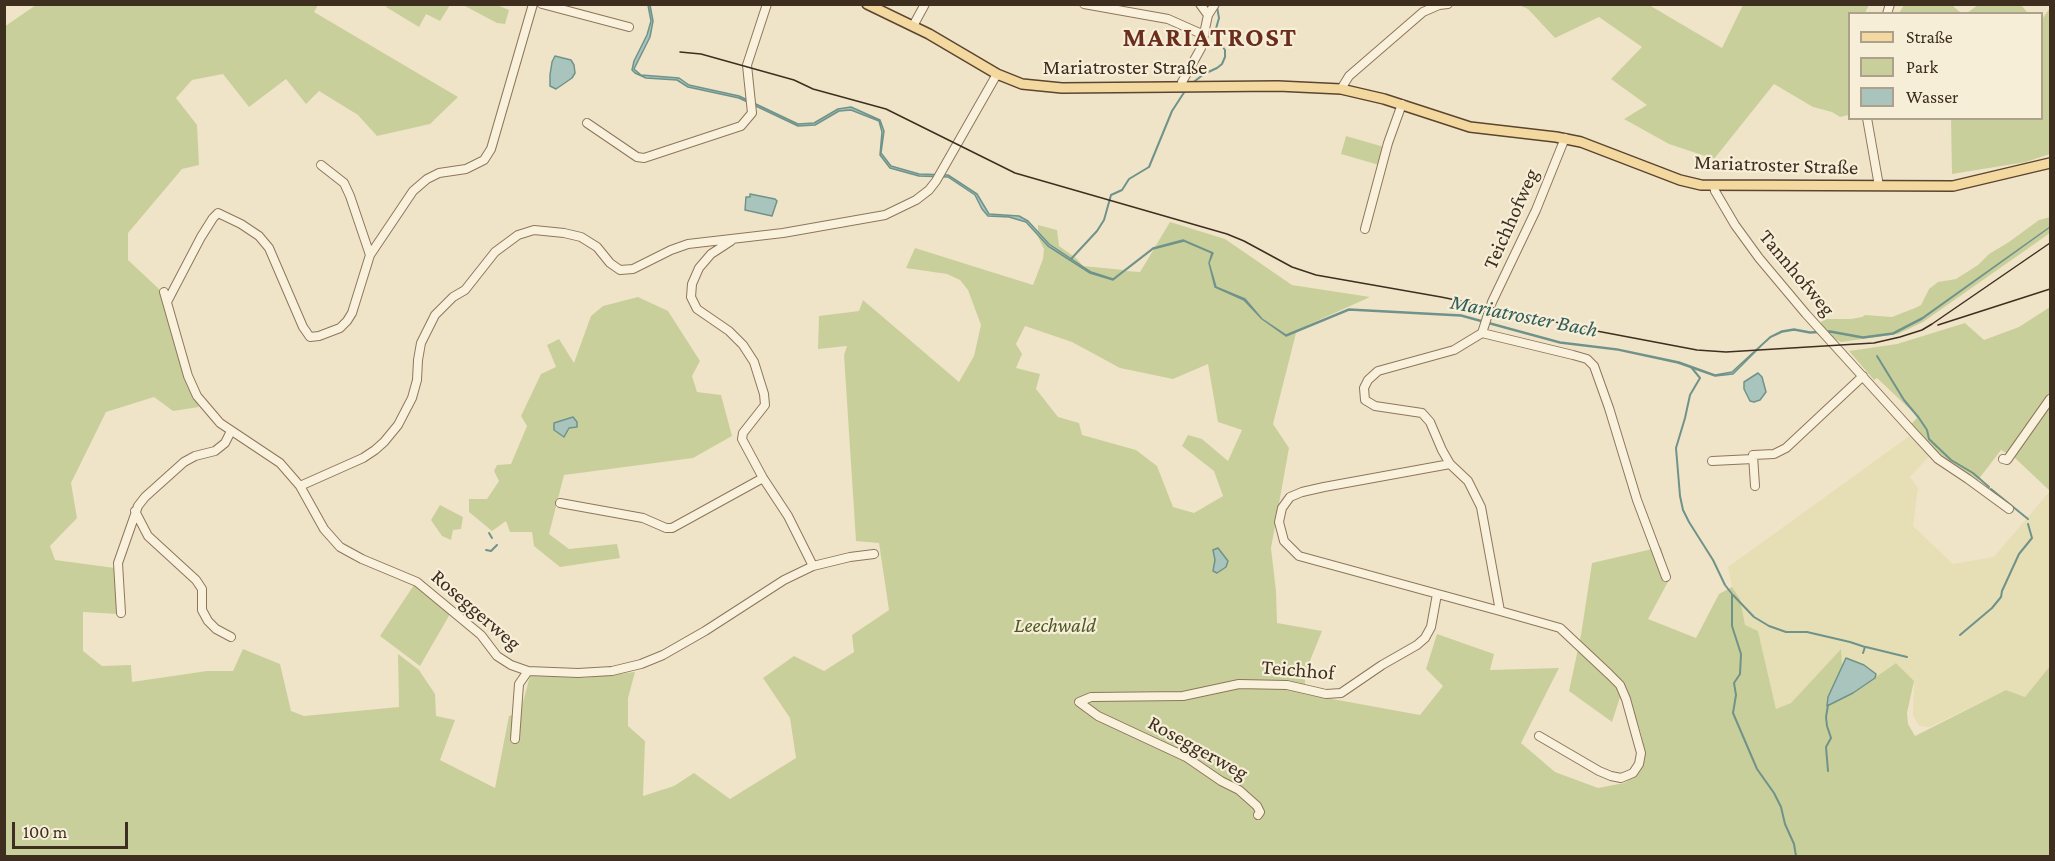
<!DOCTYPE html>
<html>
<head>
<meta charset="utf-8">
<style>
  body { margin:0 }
  #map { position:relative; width:2055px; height:861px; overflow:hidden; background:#f0e4c8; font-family:"Crimson Pro",serif }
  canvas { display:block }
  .frame { position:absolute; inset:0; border:6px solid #3d2e20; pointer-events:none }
  .legend { position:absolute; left:1848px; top:12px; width:195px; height:108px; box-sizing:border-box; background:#f7eed8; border:2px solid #ada18e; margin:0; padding:8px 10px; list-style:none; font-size:18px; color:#3d2e20 }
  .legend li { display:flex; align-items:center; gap:12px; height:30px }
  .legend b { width:30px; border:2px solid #ada18e }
  .scale { position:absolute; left:12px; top:822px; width:116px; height:27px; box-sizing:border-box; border:3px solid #3d2e20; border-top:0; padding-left:8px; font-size:18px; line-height:21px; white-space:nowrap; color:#3d2e20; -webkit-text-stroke:4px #f7eed8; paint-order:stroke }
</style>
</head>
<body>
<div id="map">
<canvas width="2055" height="861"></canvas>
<div class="frame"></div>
<ul class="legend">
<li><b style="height:8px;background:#f3d9a0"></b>Straße</li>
<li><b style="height:16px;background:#c9cf9b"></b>Park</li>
<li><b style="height:16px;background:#a9c4bc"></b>Wasser</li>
</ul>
<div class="scale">100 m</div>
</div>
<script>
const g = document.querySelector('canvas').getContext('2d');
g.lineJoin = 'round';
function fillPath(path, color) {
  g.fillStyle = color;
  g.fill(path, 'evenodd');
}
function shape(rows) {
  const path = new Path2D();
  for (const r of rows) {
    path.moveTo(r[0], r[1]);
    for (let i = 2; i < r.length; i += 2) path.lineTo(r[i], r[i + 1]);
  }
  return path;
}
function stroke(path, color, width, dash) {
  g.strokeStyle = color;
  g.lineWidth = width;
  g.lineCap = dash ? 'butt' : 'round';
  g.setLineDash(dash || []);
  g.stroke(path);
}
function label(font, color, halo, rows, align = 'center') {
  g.font = font + ' "Crimson Pro",serif';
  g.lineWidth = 4.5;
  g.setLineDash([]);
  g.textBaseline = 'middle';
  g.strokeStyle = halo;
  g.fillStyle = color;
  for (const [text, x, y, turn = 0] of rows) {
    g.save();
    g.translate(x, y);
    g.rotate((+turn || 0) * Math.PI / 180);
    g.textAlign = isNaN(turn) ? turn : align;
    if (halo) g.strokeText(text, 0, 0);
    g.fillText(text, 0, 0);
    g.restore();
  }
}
fillPath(shape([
  [1911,435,1930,455,1910,477,1918,488,1913,526,1953,564,1994,557,2050,491,2050,666,2025,697,2006,690,1930,727,1919,726,1913,715,1914,682,1896,663,1875,678,1875,674,1842,665,1840,650,1791,703,1776,709,1758,631,1744,625,1740,599,1732,587,1728,567]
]), '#e6deb5');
fillPath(shape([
  [388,4,450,4,450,5,440,21,426,14,419,27,386,7],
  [36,5,318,5,314,12,458,97,430,124,377,136,358,115,319,91,306,104,286,79,249,107,223,74,192,80,176,98,197,125,199,165,182,169,128,233,128,260,159,289,186,377,199,407,173,411,154,397,106,412,71,483,77,518,50,546,55,560,115,568,118,614,83,612,83,651,102,666,131,665,132,682,207,671,233,671,243,649,280,664,291,711,304,716,399,707,398,654,419,670,435,694,436,716,455,720,440,760,495,788,509,716,520,713,530,676,583,678,635,672,628,698,628,726,645,741,643,796,674,786,694,773,730,799,796,758,790,718,763,678,794,656,824,671,854,652,852,635,889,610,879,543,856,541,844,355,847,346,818,349,819,316,859,311,863,300,959,382,974,356,981,325,968,290,960,280,947,274,906,268,915,248,1033,285,1043,259,1044,249,1037,235,1048,246,1090,273,1049,244,1038,233,1038,225,1057,230,1059,246,1076,258,1083,266,1124,270,1113,279,1091,273,1113,280,1126,271,1140,272,1154,249,1183,241,1155,247,1170,222,1225,239,1292,285,1370,297,1288,334,1303,329,1296,333,1273,424,1289,448,1271,548,1276,591,1277,623,1322,631,1305,673,1305,694,1420,715,1443,686,1426,669,1437,634,1494,654,1490,670,1559,668,1521,743,1555,772,1598,788,1624,783,1636,776,1645,760,1641,733,1624,685,1612,722,1569,691,1581,635,1592,563,1661,547,1670,578,1648,619,1696,638,1719,594,1732,587,1740,599,1745,625,1758,631,1776,709,1791,703,1841,649,1842,665,1827,705,1853,693,1896,663,1914,681,1907,713,1908,724,1915,736,2006,690,2025,697,2050,666,2050,856,5,856,4,27],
  [1025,326,1072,342,1120,368,1173,379,1208,364,1218,422,1242,430,1228,461,1202,439,1188,435,1182,446,1214,471,1223,496,1194,513,1173,507,1157,466,1136,450,1082,435,1079,423,1058,417,1036,389,1040,374,1016,368,1022,354,1016,344],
  [463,5,497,5,509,10,505,24,497,23],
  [1519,5,1649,5,1722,48,1743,5,1869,5,1865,13,1850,14,1849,115,1840,117,1832,112,1813,107,1774,84,1714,159,1669,144,1624,119,1647,105,1611,79,1642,47,1599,17,1555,38,1528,9],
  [1904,5,1952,5,1961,13,1899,13],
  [1978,5,2021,5,2028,13,1967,13],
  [2050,8,2050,154,2026,162,1952,174,1951,119,2042,118,2042,19],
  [1346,136,1384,147,1379,165,1341,154],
  [2050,217,2050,233,1923,322,1898,334,1841,342,1831,338,1820,325,1823,319,1851,319,1862,317,1865,315,1892,317,1915,308,1921,305,1929,289,1938,282,1956,279,1978,265,1989,254,2009,242,2039,220],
  [638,297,668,311,700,361,692,376,697,392,721,395,732,436,693,458,564,475,549,534,569,549,617,544,620,558,560,567,534,546,532,532,510,532,506,521,492,531,469,512,469,499,487,499,499,481,494,471,497,465,511,464,527,426,521,416,541,374,556,367,547,345,559,339,574,363,591,316,603,306],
  [2050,307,2050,491,2015,458,2001,450,1978,480,1941,456,1911,424,1918,417,1877,378,1874,380,1849,351,1897,344,1965,323,1984,340,2019,327],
  [440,505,463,517,461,529,453,530,451,540,442,536,431,520],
  [414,585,450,614,420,666,380,636]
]), '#c9cf9b');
const water = shape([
  [648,5,650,5,653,21,650,37,634,69,641,75,679,78,689,85,739,96,798,124,814,123,838,109,851,107,880,120,884,131,881,153,891,166,919,174,948,175,977,194,989,214,1019,216,1028,221,1049,244,1091,272,1113,279,1153,248,1183,240,1213,253,1209,263,1216,287,1245,299,1262,319,1286,335,1349,309,1461,315,1560,342,1617,349,1679,362,1715,375,1732,372,1770,337,1782,331,1794,329,1810,332,1830,331,1863,337,1893,333,1922,318,2050,227,1922,319,1893,334,1863,338,1830,332,1810,333,1794,330,1782,332,1771,337,1762,345,1733,374,1715,376,1678,363,1618,350,1560,343,1461,316,1349,310,1286,336,1262,319,1244,300,1215,287,1209,263,1212,253,1184,241,1153,249,1113,280,1090,273,1048,246,1026,222,1009,217,988,216,982,209,975,195,948,177,919,176,890,168,880,155,882,132,879,121,851,110,839,111,815,125,798,126,739,98,688,87,677,80,646,78,635,73,632,70,634,61,647,35,651,21,648,5],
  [555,56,571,60,574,65,575,73,572,78,556,89,550,86,550,75,552,62,555,56],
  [750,194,775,199,777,201,772,216,745,210,746,197,750,197,750,194],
  [1758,373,1762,377,1766,392,1760,400,1754,402,1750,401,1744,389,1744,382,1758,373],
  [573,417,577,422,577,427,569,428,564,437,554,430,554,423,573,417],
  [1218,548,1228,561,1226,567,1217,573,1213,571,1215,560,1213,550,1218,548],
  [1846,658,1864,665,1876,674,1875,678,1853,693,1827,706,1828,697,1846,658]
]);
fillPath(water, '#a9c4bc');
stroke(water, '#6f938a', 1.5);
stroke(shape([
  [1191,84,1204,74,1217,68,1222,64,1225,57,1225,50,1216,38,1215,32,1219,18,1217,7],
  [1071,259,1097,231,1104,220,1111,195,1122,190,1129,179,1149,167,1172,111,1185,91],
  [1877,356,1904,400,1919,418,1927,430,1929,439,1951,460,1973,473,1989,487],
  [1691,367,1700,378,1690,395,1685,418,1676,448,1680,496,1683,510,1689,522,1713,560,1725,585,1732,594,1732,626,1741,654,1740,674,1734,683,1736,695,1733,713,1757,769,1774,793,1781,807,1785,824,1794,844,1796,856],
  [1991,489,2028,519],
  [489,533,492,538],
  [486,550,491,551,497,545],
  [1733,595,1754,617,1769,626,1786,632,1807,632,1850,642,1865,647,1863,653],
  [1960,635,1992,608,2001,597,2002,591,2019,554,2032,538,2028,524],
  [1866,647,1907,657],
  [1828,705,1826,717,1827,726,1831,738,1826,747,1828,771]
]), '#6f938a', 2);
const minor = shape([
  [542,4,629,27],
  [1084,4,1168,19,1204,35],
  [1200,4,1208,15],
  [1887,14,1890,4],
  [913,26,925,4],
  [1183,86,1182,82,1201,48,1208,15,1215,4],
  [1341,89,1349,76,1423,12,1439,5,1448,4],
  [1867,118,1879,186],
  [587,123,637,157,644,158,741,126,752,113,747,65,767,4],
  [321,165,344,183,350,196,370,255],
  [1714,186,1715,191,1735,225,1759,258,1806,314,1913,432,1938,459,1968,479,2009,509],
  [1365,229,1388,143,1402,104],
  [731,241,711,254,699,268,692,284,691,297,697,309,729,331,743,345,754,362,764,394,765,405,743,433,742,439,763,478,788,516,813,566],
  [164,292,188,376,197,396,220,423,280,463,300,486,324,529,340,547,362,559,417,582,481,635,497,656,511,665,528,671,578,673,612,671,641,664,663,655,705,631,784,580,813,566,850,557,874,554],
  [167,302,201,237,213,218,218,213,241,224,259,236,269,248,303,327,310,337,319,336,340,328,347,321,352,313,370,255,413,191,427,179,439,173,466,169,484,160,491,149,533,4],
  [1482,333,1573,355,1587,359,1594,366,1609,408,1637,500,1666,577],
  [2003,459,2007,460,2050,399],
  [1712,461,1753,459],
  [1450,464,1324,487,1302,492,1290,497,1282,508,1279,522,1284,541,1299,556,1500,611,1481,507,1468,481,1450,464,1442,450,1430,422,1422,413,1375,406,1365,400,1364,388,1368,380,1378,371,1454,350,1482,333,1492,302,1536,210,1565,138],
  [300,486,363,458,375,450,384,442,398,425,412,398,417,380,418,360,421,343,435,315,453,297,465,290,495,252,518,235,534,230,564,233,581,237,597,247,610,263,620,270,633,269,671,250,688,244,783,233,885,215,916,200,929,190,936,181,997,74],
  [1755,486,1753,455,1774,454,1786,448,1863,376],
  [560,503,643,518,666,528,672,528,763,478],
  [135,511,148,536,196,580,202,589,202,610,208,621,216,629,231,637],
  [1500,611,1560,628,1609,674,1620,685,1626,699,1641,753,1639,764,1633,773,1621,778,1611,776,1599,771,1539,736],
  [121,613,118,563,138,506,145,497,184,462,195,456,215,451,225,443,231,431],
  [515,739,519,684,528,671],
  [1258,815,1260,812,1257,806,1239,790,1221,781,1186,757,1098,716,1079,702,1091,697,1183,696,1239,684,1287,685,1326,694,1341,693,1382,665,1417,645,1425,638,1431,627,1437,594]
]);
const major = shape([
  [867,4,929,34,997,74,1022,84,1062,88,1278,86,1341,89,1384,99,1470,127,1556,137,1581,142,1680,180,1701,185,1953,186,2050,163]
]);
stroke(minor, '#8d765c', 10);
stroke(major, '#5b4430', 12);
stroke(minor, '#faf1dc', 8);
stroke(major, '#f3d9a0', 9);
stroke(shape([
  [680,52,701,54,794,80,813,89,886,109,1015,173,1227,234,1244,241,1292,267,1316,275,1441,297,1544,318,1565,325,1697,350,1726,352,1857,344,1874,343,1900,337,1922,330,1932,324,2050,243],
  [1938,325,2050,289]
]), '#3d2e20', 1.5);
label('21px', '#3d2e20', '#f7eed8', [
  ["Mariatroster Straße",1125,68],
  ["Mariatroster Straße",1776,165,2],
  ["Teichhofweg",1511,219,-66],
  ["Tannhofweg",1797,273,50],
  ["Roseggerweg",476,610,41],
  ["Teichhof",1298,670,5],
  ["Roseggerweg",1198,748,29]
]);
label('italic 21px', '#4d5a26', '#f7eed8', [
  ["Leechwald",1055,626]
]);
label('italic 22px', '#2f5d5a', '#f7eed8', [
  ["Mariatroster Bach",1524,316,11]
]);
g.letterSpacing = '1.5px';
label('bold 27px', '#6b2e1e', '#f7eed8', [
  ["MARIATROST",1210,38]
]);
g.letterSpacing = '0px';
</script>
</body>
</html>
